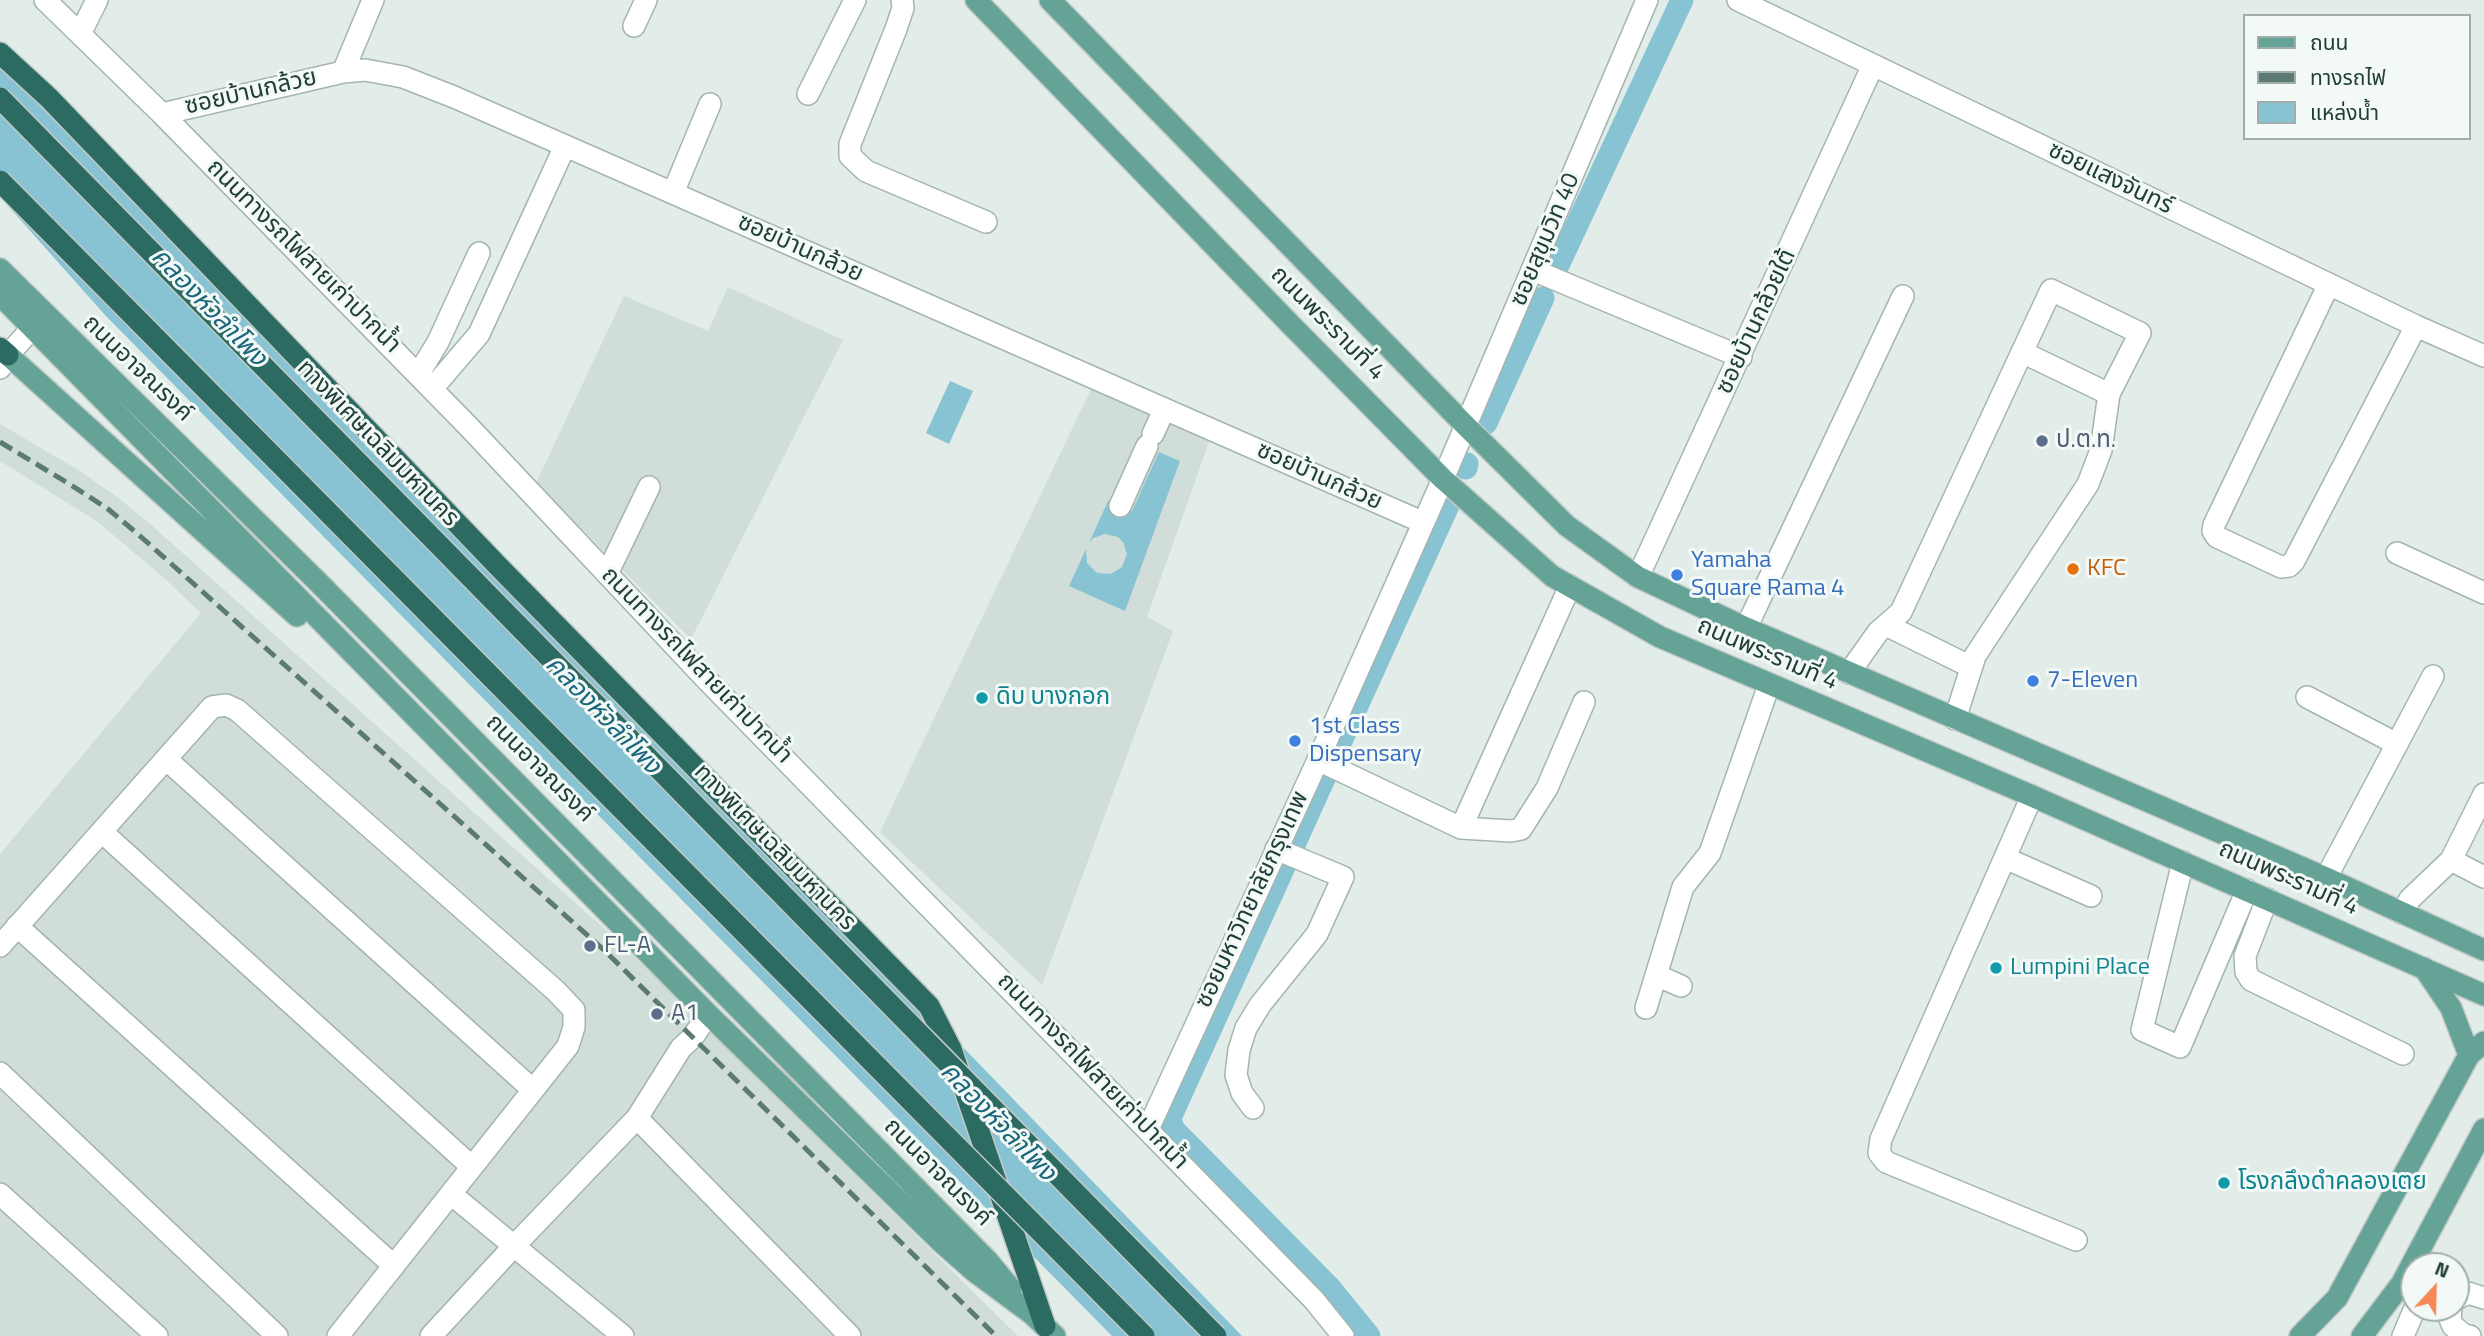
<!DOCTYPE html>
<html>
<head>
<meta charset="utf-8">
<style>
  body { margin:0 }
  #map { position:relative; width:2484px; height:1336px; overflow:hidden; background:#e2ede9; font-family:"Titillium Web","Noto Sans Thai",sans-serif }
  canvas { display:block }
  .legend { position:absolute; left:2243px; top:14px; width:228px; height:126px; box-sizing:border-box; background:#f3f9f6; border:2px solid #9faeaa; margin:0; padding:9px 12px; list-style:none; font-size:21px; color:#213e38 }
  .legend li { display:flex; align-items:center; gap:14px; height:35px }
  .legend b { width:35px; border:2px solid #9faeaa }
  .north { position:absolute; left:2400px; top:1252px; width:70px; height:70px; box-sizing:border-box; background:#f3f9f6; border:2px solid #9faeaa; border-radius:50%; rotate:22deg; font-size:19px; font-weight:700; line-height:28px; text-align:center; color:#213e38 }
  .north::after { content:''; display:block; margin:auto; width:24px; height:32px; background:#f68757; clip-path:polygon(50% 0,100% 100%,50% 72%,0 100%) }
</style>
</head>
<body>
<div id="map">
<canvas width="2484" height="1336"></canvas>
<ul class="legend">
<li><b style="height:9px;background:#65a397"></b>ถนน</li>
<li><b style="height:9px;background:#5c7a74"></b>ทางรถไฟ</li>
<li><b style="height:19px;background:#88c3d3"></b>แหล่งน้ำ</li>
</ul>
<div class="north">N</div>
</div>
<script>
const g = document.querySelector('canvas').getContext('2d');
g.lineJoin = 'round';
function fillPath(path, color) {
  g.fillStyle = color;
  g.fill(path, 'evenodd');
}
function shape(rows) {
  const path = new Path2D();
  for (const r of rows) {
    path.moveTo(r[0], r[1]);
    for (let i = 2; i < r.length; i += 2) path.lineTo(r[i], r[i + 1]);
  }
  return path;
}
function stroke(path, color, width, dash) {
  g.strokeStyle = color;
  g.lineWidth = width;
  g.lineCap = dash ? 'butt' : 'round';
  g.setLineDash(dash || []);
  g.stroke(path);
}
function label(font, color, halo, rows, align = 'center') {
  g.font = font + ' "Titillium Web","Noto Sans Thai",sans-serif';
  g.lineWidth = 6;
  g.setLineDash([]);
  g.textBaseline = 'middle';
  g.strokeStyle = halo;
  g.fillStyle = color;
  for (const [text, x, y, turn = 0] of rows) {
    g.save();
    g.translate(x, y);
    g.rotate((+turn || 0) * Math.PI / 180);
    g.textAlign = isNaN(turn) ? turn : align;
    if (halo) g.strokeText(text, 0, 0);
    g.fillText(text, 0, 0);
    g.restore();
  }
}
fillPath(shape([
  [728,287,843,340,691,639,536,483,624,296,708,331],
  [1092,387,1210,439,1147,617,1173,631,1042,985,880,832],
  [0,424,80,471,117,497,149,523,616,939,1018,1336,0,1336,0,854,201,613,164,578,98,522,0,461]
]), '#d0ddd8');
fillPath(shape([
  [0,61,988,1073,1242,1336,1112,1336,105,315,0,197],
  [950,381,973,391,949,444,926,433],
  [1159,452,1180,461,1125,611,1069,586,1086,549,1087,563,1097,573,1111,574,1122,567,1127,554,1123,542,1118,537,1105,534,1093,538,1089,543,1108,501,1132,511]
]), '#88c3d3');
stroke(shape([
  [1554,274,1682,0],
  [1486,423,1543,298],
  [1466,468,1467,464],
  [1369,1336,1330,1288,1173,1129,1170,1118,1450,501]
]), '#88c3d3', 23);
const minor = shape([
  [45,0,162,114,468,426,708,681,1314,1300,1343,1336],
  [902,0,903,8,896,29,850,144,850,156,866,171,986,222],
  [1738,0,2416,326,2484,356],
  [634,26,646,0],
  [80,34,97,0],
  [343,72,373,0],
  [808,94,855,0],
  [162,114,343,72,365,70,403,77,454,97,1422,522],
  [673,193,710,104],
  [1533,270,1741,357],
  [2329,284,2214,525,2213,531,2217,537,2281,567,2289,566,2294,561,2416,326],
  [2022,352,2109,394],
  [0,368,8,355,43,316],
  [418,375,438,342,479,253],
  [432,389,479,334,565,146],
  [1153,434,1164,410],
  [1120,506,1147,446],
  [2397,553,2484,593],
  [607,574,649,487],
  [1638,577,1873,65],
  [1886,625,1971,667],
  [1746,628,1903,296],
  [1849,673,1878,632,1901,612,2051,290,2140,333,2109,394,2101,450,2088,484,1975,656,1955,719],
  [2307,697,2397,744],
  [166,759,533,1090],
  [1318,760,1461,828,1570,586],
  [2032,796,1881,1139,1879,1153,1886,1162,2076,1240],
  [1461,828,1511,831,1521,829,1547,788,1584,702],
  [102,832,472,1167],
  [2005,858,2091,896],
  [2451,860,2484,877],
  [2183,862,2142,1030,2180,1047,2247,890],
  [2326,878,2433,676],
  [2267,899,2245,956,2246,972,2251,980,2403,1054],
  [2402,913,2410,899,2451,860,2484,794],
  [17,926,394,1266],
  [0,946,212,707,226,705,237,710,556,991,574,1010,574,1027,568,1046,338,1336],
  [1656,975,1681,986],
  [1646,1008,1683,887,1710,853,1769,685],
  [708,1014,693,1037,681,1048,637,1118,850,1336],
  [0,1073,277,1336],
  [1253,1108,1242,1093,1236,1075,1239,1050,1246,1028,1260,1005,1317,934,1343,877,1276,849],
  [1148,1129,1318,760,1443,479,1647,0],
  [0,1194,157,1336],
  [451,1194,514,1246,637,1118],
  [2456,1299,2468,1293,2484,1298],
  [2451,1308,2450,1319,2453,1326,2464,1335,2470,1336],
  [431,1336,514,1246,623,1336],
  [2403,1336,2415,1308]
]);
const major = shape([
  [976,0,1292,326,1443,479,1552,576,1660,637,2032,796,2484,995],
  [1050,0,1466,426,1567,526,1638,577,1746,628,2326,878,2484,950],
  [0,269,318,582,988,1261,1011,1289],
  [0,295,708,1014,941,1242,974,1271,1032,1314,1055,1336],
  [8,355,297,616],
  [2424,968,2451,1008,2469,1055],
  [2300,1336,2337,1298,2469,1055,2484,1042],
  [2362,1336,2402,1283,2484,1129]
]);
const highway = shape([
  [0,53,49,98,498,566,929,1006,951,1049,1045,1326],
  [0,348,8,355]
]);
stroke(minor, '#a4b5b0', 24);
stroke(major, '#c1c9c7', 24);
stroke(highway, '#c1c9c7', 24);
stroke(minor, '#fff', 21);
stroke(major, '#65a397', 21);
stroke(highway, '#2c6b62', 21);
stroke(shape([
  [0,442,71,485,108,509,139,535,605,951,996,1336]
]), '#5c7a74', 5, [14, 7]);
const highwayBridge = shape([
  [0,98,1216,1336],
  [0,181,1144,1336]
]);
stroke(highwayBridge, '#c1c9c7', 24, []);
stroke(highwayBridge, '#2c6b62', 21);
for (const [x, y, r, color] of [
  [2042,441,7,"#5c6f8a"],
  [2073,569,7,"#e8710a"],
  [1677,575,7,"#3f7fe0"],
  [2033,681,7,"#3f7fe0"],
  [982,698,7,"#0f9aa8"],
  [1295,741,7,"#3f7fe0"],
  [590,946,7,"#5c6f8a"],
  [1996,968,7,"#0f9aa8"],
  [657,1014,7,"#5c6f8a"],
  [2224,1183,7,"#0f9aa8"]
]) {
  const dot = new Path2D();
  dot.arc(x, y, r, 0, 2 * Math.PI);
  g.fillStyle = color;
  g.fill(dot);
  stroke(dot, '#f3f9f6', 2.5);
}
label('24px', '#213e38', '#f3f9f6', [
  ["ซอยบ้านกล้วย",251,93,-13],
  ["ซอยแสงจันทร์",2110,179,26],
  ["ซอยสุขุมวิท 40",1546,240,-67],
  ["ซอยบ้านกล้วย",800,249,24],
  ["ถนนทางรถไฟสายเก่าปากน้ำ",303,257,45],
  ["ซอยบ้านกล้วยใต้",1757,322,-65],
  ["ถนนพระรามที่ 4",1327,324,45],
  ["ถนนอาจณรงค์",137,369,44],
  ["ทางพิเศษเฉลิมมหานคร",377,444,46],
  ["ซอยบ้านกล้วย",1319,477,24],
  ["ถนนพระรามที่ 4",1767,655,23],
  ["ถนนทางรถไฟสายเก่าปากน้ำ",696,666,46],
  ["ถนนอาจณรงค์",539,769,45],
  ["ทางพิเศษเฉลิมมหานคร",774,848,46],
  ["ถนนพระรามที่ 4",2288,879,24],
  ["ซอยมหาวิทยาลัยกรุงเทพ",1253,900,-65],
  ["ถนนทางรถไฟสายเก่าปากน้ำ",1092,1072,46],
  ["ถนนอาจณรงค์",937,1173,45]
]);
label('24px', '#4e5e75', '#f3f9f6', [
  ["ป.ต.ท.",2056,441],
  ["FL-A",604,946],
  ["A1",671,1014]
], 'left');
label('24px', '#366cbe', '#f3f9f6', [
  ["Yamaha",1691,561],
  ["Square Rama 4",1691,589],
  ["7-Eleven",2047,681],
  ["1st Class",1309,727],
  ["Dispensary",1309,755]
], 'left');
label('24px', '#c56008', '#f3f9f6', [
  ["KFC",2087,569]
], 'left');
label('24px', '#0d838f', '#f3f9f6', [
  ["ดิบ บางกอก",996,698],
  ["Lumpini Place",2010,968],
  ["โรงกลึงดำคลองเตย",2238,1183]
], 'left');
label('italic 26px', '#1a667c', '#f3f9f6', [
  ["คลองหัวลำโพง",208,308,46],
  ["คลองหัวลำโพง",602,716,46],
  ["คลองหัวลำโพง",997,1123,46]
]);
</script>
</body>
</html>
